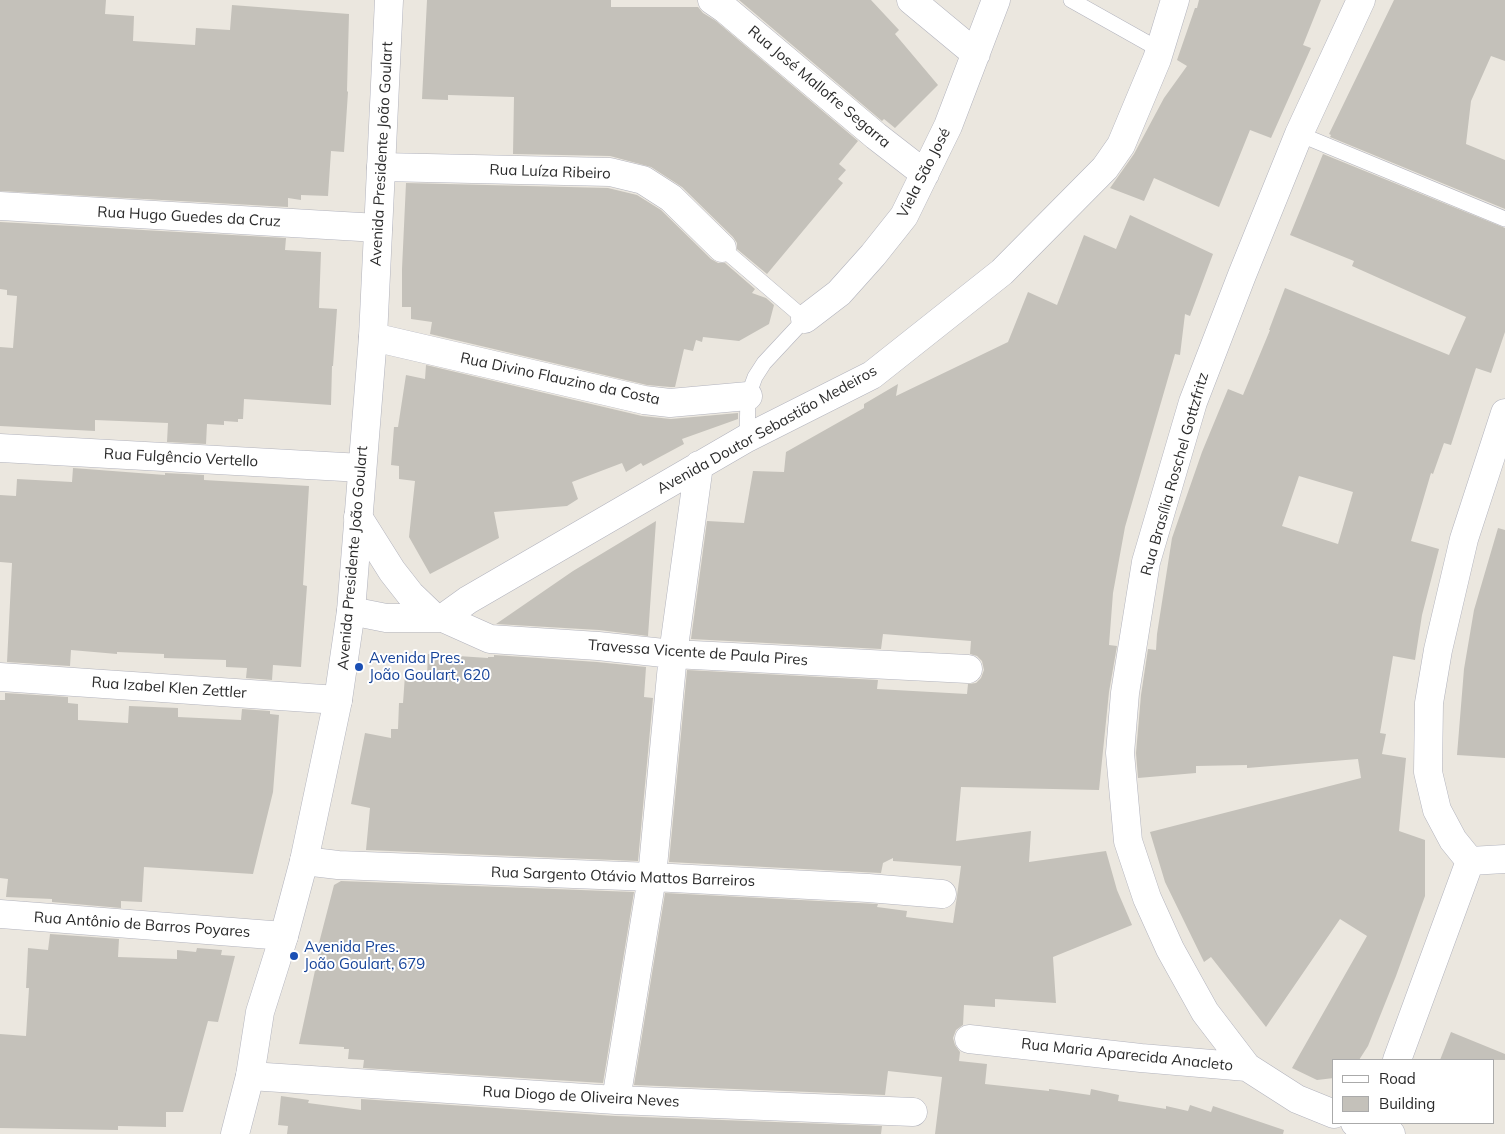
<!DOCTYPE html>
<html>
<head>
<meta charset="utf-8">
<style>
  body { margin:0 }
  #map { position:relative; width:1505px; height:1134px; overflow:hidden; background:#ebe7df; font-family:Mulish,sans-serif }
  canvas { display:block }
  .legend { position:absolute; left:1332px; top:1059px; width:162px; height:65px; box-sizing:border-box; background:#fff; border:1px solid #aaa; margin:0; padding:6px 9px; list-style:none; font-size:15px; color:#2b2b2b }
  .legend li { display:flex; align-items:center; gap:10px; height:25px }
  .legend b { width:25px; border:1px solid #aaa }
</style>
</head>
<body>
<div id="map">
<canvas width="1505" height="1134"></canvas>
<ul class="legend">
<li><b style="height:6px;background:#fff"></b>Road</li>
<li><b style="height:14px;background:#c4c1ba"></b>Building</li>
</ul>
</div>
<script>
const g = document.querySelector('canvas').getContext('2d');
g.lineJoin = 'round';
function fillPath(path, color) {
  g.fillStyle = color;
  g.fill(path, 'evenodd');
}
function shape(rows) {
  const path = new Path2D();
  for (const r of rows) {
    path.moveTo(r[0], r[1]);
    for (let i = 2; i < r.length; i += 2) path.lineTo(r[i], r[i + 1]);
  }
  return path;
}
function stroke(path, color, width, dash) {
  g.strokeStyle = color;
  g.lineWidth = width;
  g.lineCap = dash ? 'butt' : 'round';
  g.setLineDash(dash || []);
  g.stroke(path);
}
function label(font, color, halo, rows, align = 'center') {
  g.font = font + ' Mulish,sans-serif';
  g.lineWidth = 4;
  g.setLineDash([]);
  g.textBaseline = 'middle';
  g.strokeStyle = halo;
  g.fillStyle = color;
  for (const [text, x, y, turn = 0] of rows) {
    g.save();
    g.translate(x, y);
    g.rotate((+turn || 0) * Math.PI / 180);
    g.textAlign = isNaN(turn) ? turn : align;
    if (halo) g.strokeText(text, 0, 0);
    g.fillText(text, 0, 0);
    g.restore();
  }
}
fillPath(shape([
  [0,0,106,0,105,14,134,16,133,41,195,45,196,28,230,30,232,5,349,14,347,91,348,92,344,152,331,151,328,196,301,195,301,200,288,198,288,207,0,191],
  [427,0,611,0,611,7,698,7,703,13,716,21,858,141,839,164,846,170,838,179,843,183,767,274,737,249,737,243,733,237,682,187,651,167,610,156,513,154,514,97,448,95,448,100,422,99],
  [739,0,871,0,899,30,895,34,938,85,895,128,884,119,882,121],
  [1199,0,1321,0,1303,45,1311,48,1271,138,1250,130,1219,207,1154,178,1144,201,1110,188,1134,154,1164,98,1187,66,1177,60,1195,8,1197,8],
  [1394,0,1505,0,1505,61,1491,56,1471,101,1466,144,1505,160,1505,209,1330,137,1331,135,1329,134],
  [1323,154,1505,228,1505,332,1491,373,1476,368,1451,445,1444,443,1433,474,1431,473,1411,541,1439,549,1422,615,1415,660,1393,656,1380,733,1386,734,1382,754,1406,758,1399,831,1425,840,1425,896,1396,976,1368,1046,1359,1060,1334,1060,1334,1078,1317,1080,1292,1068,1367,936,1340,919,1266,1027,1211,957,1204,962,1165,882,1150,832,1361,778,1358,759,1247,768,1247,765,1196,766,1196,773,1138,778,1136,753,1141,695,1148,649,1156,650,1157,634,1172,538,1202,452,1228,389,1243,395,1270,330,1269,330,1285,288,1449,355,1466,317,1352,266,1354,261,1290,235],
  [1299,476,1353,492,1338,544,1282,526],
  [406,183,608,188,637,195,661,210,711,259,718,263,725,263,755,289,752,293,766,298,774,305,769,324,739,341,703,337,702,342,696,340,693,351,684,349,675,387,670,387,647,385,430,334,432,322,411,319,411,307,402,307,402,269],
  [1130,215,1213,254,1190,316,1185,314,1180,355,1175,354,1125,527,1113,593,1109,645,1117,646,1109,692,1099,790,961,787,956,841,1031,831,1029,862,1106,851,1117,890,1132,925,1053,957,1056,1003,995,999,995,1007,964,1005,963,1025,956,1030,953,1038,955,1045,960,1052,959,1061,987,1064,985,1084,1049,1091,1049,1089,1090,1095,1091,1089,1119,1095,1118,1101,1166,1109,1166,1106,1188,1111,1190,1105,1211,1112,1213,1106,1284,1130,1283,1134,935,1134,942,1077,888,1071,885,1095,634,1085,665,893,878,904,877,907,907,911,906,917,953,923,957,896,961,866,893,861,893,858,883,863,881,873,669,862,687,670,878,680,877,689,967,694,968,684,976,683,981,678,984,670,982,661,977,656,970,654,971,641,883,634,881,649,691,639,707,521,744,523,753,471,784,472,786,452,864,408,864,404,898,384,896,396,1008,342,1028,292,1057,305,1084,235,1116,249],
  [0,222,286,238,285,250,321,252,319,308,337,309,333,366,332,366,331,405,244,399,243,419,238,419,238,422,224,421,224,425,207,424,206,444,167,442,168,423,95,420,95,431,0,426,0,347,13,348,17,296,7,295,7,290,0,289],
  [426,365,642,416,671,419,738,413,738,419,682,439,684,444,643,466,641,463,626,472,622,463,572,482,578,499,567,506,494,512,499,538,430,574,409,537,415,481,399,479,399,466,391,465,394,427,398,427,406,375,425,379],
  [73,468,165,475,165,473,204,475,204,480,309,486,303,585,307,586,301,667,273,665,272,680,246,678,247,668,226,667,226,660,164,658,164,654,117,652,117,654,71,650,70,666,7,662,12,563,0,562,0,495,16,496,17,479,72,482],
  [656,521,648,636,599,630,496,624,573,571],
  [1498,528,1505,530,1505,758,1457,755,1464,669,1474,610],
  [428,654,488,658,488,657,494,657,494,655,597,662,646,667,644,697,653,698,638,861,366,850,370,808,351,804,365,733,391,738,391,729,398,729,399,703,403,703,405,675,427,677],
  [5,693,68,697,68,703,78,704,78,720,128,723,129,706,178,708,178,717,241,720,242,709,270,711,270,714,279,715,273,792,253,874,144,867,142,902,121,901,121,908,52,902,52,899,6,897,8,879,0,878,0,700,5,700],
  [341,881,634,892,603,1083,363,1068,364,1060,348,1059,349,1049,344,1049,344,1047,299,1044,321,943,319,943,334,885],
  [50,934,119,939,118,957,177,959,177,950,196,952,197,948,222,950,221,955,235,956,218,1022,208,1021,183,1112,166,1112,166,1127,118,1126,118,1130,0,1128,0,1034,26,1036,29,988,26,988,28,948,48,950],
  [1451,1032,1505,1054,1505,1060,1440,1060],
  [281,1096,309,1100,308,1103,361,1110,361,1099,615,1116,882,1126,881,1134,287,1134,288,1126,278,1125]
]), '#c4c1ba');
const lane = shape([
  [1071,0,1160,50],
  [1299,134,1505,219],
  [722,248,805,319,764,363,755,377,748,396,747,438]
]);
const street = shape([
  [712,0,725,9,876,136,925,174],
  [911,0,976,54],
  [381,167,610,172,643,180,671,198,722,248],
  [0,206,378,228],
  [805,319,839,293,873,255,904,216,948,126,996,0],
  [373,337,644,400,670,403,748,396],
  [0,448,362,468],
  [358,517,392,571,410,594,434,617],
  [351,611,386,618,443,618,490,639,598,646,673,654,968,669],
  [443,618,468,600,747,438,872,375,1002,272,1105,168,1121,145,1157,59,1175,0],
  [0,677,338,700],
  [304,861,338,865,652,877,868,888,942,894],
  [1470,861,1505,859],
  [0,914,284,936],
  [969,1039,1141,1058,1247,1067,1297,1099,1334,1114],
  [1397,1060,1470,861,1453,840,1437,810,1428,772,1429,703,1438,650,1464,539,1505,413],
  [1247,1067,1205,1012,1170,949,1147,898,1128,841,1120,753,1125,693,1146,562,1193,402,1242,275,1299,134,1361,0],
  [250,1076,616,1100,913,1112],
  [616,1100,652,877,673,654,699,465],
  [1355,1123,1371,1130,1391,1134]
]);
const secondary = shape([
  [235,1134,250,1076,260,1012,284,936,304,861,338,700,351,611,373,337,389,0]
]);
stroke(lane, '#b2b3bd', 16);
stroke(street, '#b2b3bd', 29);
stroke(secondary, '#b2b3bd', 29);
stroke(lane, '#fff', 15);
stroke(street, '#fff', 28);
stroke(secondary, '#fff', 28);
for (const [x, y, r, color] of [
  [359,667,5,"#1a4fb4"],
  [294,956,5,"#1a4fb4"]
]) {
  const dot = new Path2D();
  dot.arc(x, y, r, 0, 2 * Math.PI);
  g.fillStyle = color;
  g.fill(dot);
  stroke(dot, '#fff', 2);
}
label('15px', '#2b2b2b', '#fff', [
  ["Rua José Mallofre Segarra",819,87,40],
  ["Avenida Presidente João Goulart",382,154,-87],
  ["Rua Luíza Ribeiro",550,172,2],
  ["Viela São José",924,173,-63],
  ["Rua Hugo Guedes da Cruz",189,217,3],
  ["Rua Divino Flauzino da Costa",560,379,12],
  ["Avenida Doutor Sebastião Medeiros",767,430,-29],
  ["Rua Fulgêncio Vertello",181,458,3],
  ["Rua Brasília Roschel Gottzfritz",1175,474,-74],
  ["Avenida Presidente João Goulart",353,558,-85],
  ["Travessa Vicente de Paula Pires",698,653,4],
  ["Rua Izabel Klen Zettler",169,688,4],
  ["Rua Sargento Otávio Mattos Barreiros",623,877,2],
  ["Rua Antônio de Barros Poyares",142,925,4],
  ["Rua Maria Aparecida Anacleto",1127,1055,6],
  ["Rua Diogo de Oliveira Neves",581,1097,3]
]);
label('15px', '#164399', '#fff', [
  ["Avenida Pres.",369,658],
  ["João Goulart, 620",369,675],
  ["Avenida Pres.",304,947],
  ["João Goulart, 679",304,964]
], 'left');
</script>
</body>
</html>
